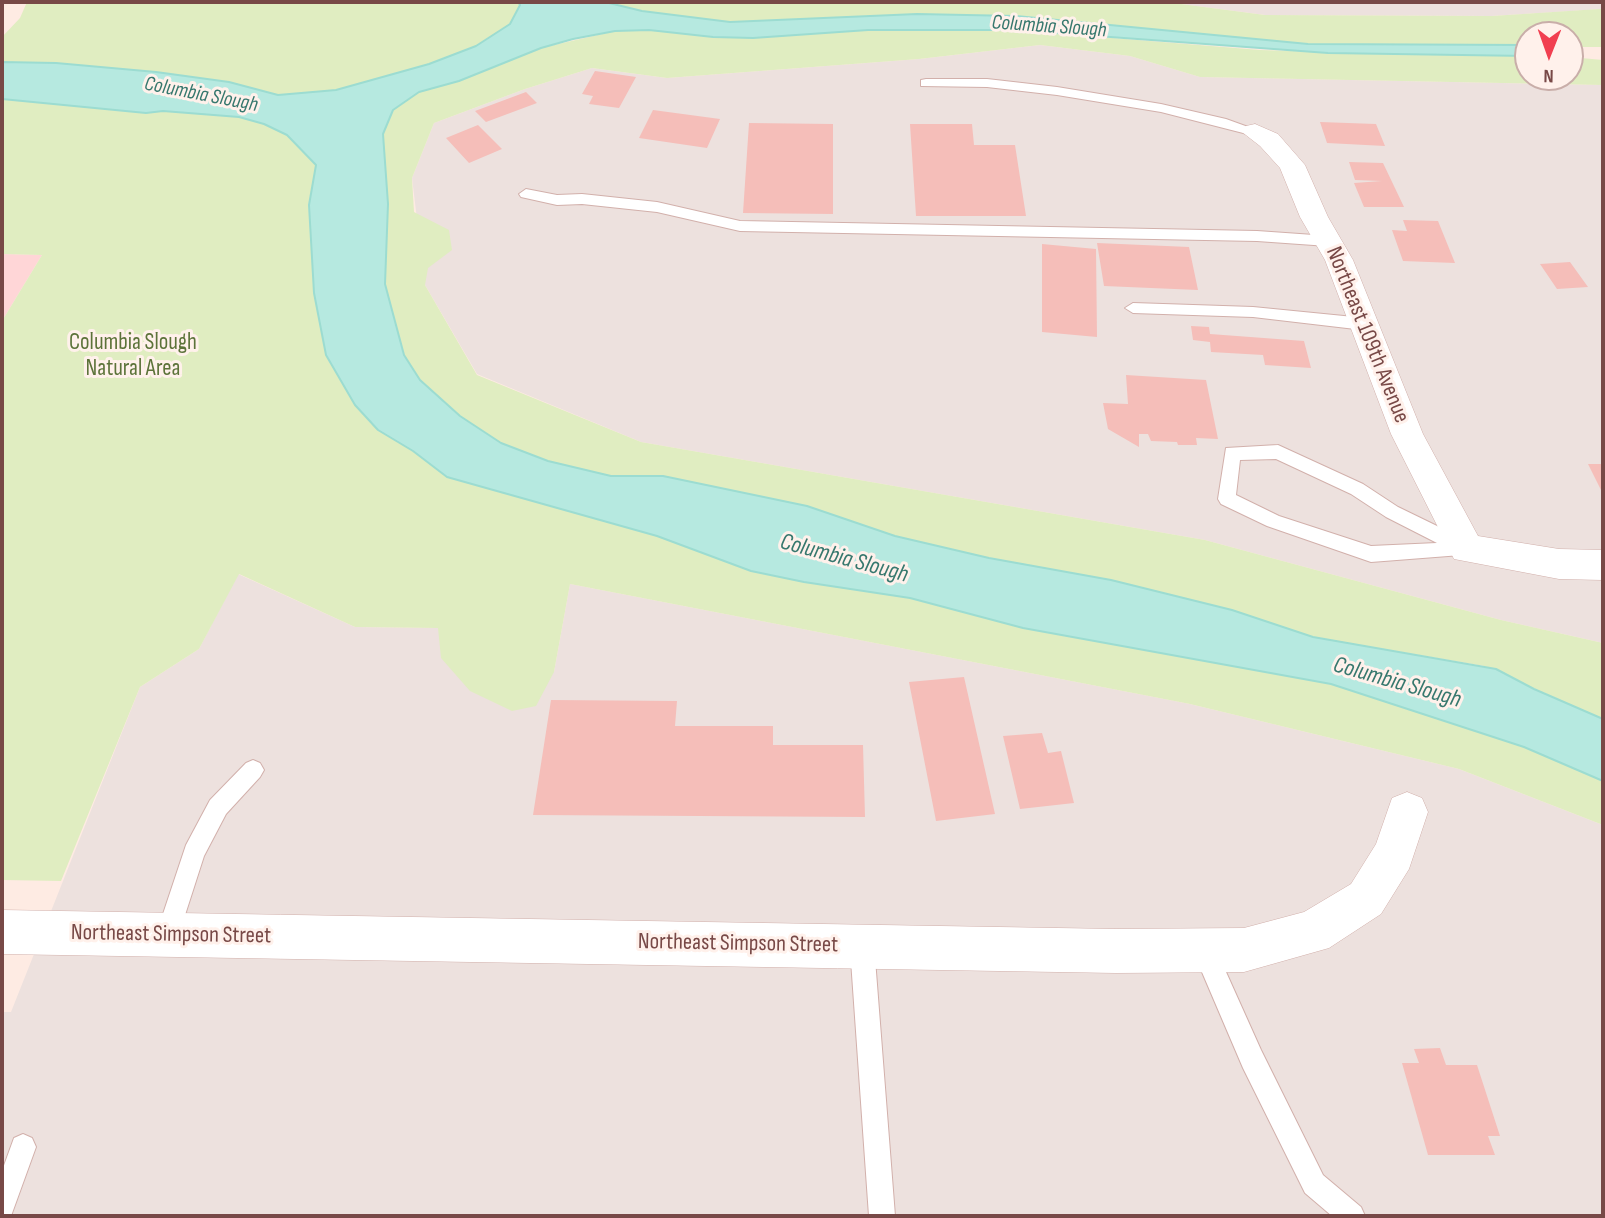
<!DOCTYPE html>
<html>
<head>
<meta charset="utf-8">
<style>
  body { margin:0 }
  #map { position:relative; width:1605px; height:1218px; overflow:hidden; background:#feebe3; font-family:"Sofia Sans Condensed",sans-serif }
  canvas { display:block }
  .frame { position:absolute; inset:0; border:4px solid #784947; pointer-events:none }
  .north { position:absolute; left:1514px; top:21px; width:70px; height:70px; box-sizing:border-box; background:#fff1eb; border:2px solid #c9aea9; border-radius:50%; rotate:181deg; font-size:19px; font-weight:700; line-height:28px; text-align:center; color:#784947 }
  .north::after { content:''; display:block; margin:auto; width:24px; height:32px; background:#f13f50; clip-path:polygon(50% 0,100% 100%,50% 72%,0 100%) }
</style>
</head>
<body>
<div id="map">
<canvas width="1605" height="1218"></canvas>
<div class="frame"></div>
<div class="north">N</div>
</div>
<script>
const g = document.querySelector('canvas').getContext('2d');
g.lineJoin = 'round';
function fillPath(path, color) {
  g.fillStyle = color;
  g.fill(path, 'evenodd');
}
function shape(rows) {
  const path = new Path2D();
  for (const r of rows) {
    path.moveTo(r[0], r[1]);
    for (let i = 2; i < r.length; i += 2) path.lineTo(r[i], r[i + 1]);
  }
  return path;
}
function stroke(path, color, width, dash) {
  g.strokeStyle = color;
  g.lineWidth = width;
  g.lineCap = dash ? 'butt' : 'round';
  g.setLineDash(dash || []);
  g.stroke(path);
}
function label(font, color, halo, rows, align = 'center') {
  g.font = font + ' "Sofia Sans Condensed",sans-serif';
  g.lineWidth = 6;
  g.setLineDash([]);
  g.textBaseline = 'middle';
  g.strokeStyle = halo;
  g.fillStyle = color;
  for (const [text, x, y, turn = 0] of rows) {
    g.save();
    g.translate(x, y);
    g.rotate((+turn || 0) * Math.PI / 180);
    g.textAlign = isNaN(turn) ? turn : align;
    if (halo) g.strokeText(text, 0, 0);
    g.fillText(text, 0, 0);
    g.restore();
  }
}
fillPath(shape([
  [2,254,42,255,2,321]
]), '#ffd6d7');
fillPath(shape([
  [1166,2,1603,2,1603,9,1492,16,1265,15],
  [1040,45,1130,56,1200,77,1603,85,1603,643,1501,620,1205,540,641,442,477,374,425,285,412,178,434,123,525,89,592,68,667,78,919,59],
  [238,574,355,627,439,628,554,672,570,584,1190,704,1459,769,1603,825,1603,1216,2,1216,2,1012,11,1012,140,687,199,649]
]), '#ede1de');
fillPath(shape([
  [27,2,518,2,520,5,510,24,476,46,429,64,336,90,278,95,229,82,156,72,56,63,2,62,2,37,20,18],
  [605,2,1166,2,1265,15,1492,16,1599,9,1603,9,1603,47,1570,47,1570,35,1528,35,1528,45,1308,44,1016,16,917,14,730,22,642,11],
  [649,30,713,37,753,38,868,30,1015,30,1260,50,1388,54,1494,53,1528,56,1528,77,1570,77,1570,57,1603,60,1603,85,1200,77,1130,56,1040,45,919,59,667,78,592,68,525,89,434,123,412,178,414,212,449,230,452,250,428,268,425,285,477,375,641,442,1205,540,1501,620,1603,643,1603,719,1484,666,1313,637,1232,610,1111,580,989,558,895,536,807,506,663,476,611,476,548,461,501,443,460,416,420,380,404,355,385,284,388,204,383,134,393,110,419,92,459,81,541,48,615,31],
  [2,99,146,113,163,111,239,117,264,124,287,135,316,165,309,205,314,293,326,355,378,430,413,451,447,477,657,536,751,571,804,582,910,598,1023,628,1331,684,1524,747,1603,781,1603,825,1459,769,1190,704,570,584,554,672,536,706,512,711,470,691,441,658,438,628,355,627,239,574,199,649,140,687,61,881,2,880,2,321,42,255,2,254]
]), '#e0edc1');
const water = shape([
  [518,2,605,2,642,11,730,22,917,14,1016,16,1308,44,1528,45,1528,56,1328,53,1015,30,868,30,753,38,713,37,649,30,615,31,573,39,541,48,459,81,419,92,393,110,383,134,388,204,385,284,404,355,420,380,460,416,501,443,548,461,611,476,663,476,807,506,895,536,989,558,1111,580,1232,610,1313,637,1496,669,1534,689,1603,719,1603,781,1524,747,1331,684,1023,628,910,598,804,582,751,571,657,536,447,477,413,451,378,430,355,405,326,355,314,293,309,205,316,165,287,135,264,124,239,117,163,111,146,113,2,99,2,62,56,63,156,72,229,82,278,95,336,90,429,64,476,46,510,24,520,5,518,2]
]);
fillPath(water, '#b6e9e0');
stroke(water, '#9cdcd1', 2);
fillPath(shape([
  [595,71,636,77,619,108,589,104,593,96,582,94],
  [526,92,537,103,486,122,475,111],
  [653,110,720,119,707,148,639,138],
  [1320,122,1376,124,1385,146,1327,143],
  [749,123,833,124,833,214,743,213],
  [910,124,972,124,974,145,1015,145,1026,216,916,216],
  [478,125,502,149,469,163,446,138],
  [1349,162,1383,163,1404,207,1364,207,1354,183,1382,181,1355,180],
  [1403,220,1438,221,1455,263,1403,261,1392,230,1407,231],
  [1097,243,1189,247,1198,290,1104,286],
  [1042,244,1096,249,1097,337,1042,332],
  [1570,262,1588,287,1557,289,1540,264],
  [1191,326,1209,327,1210,334,1304,341,1311,368,1265,365,1263,355,1211,352,1210,342,1193,340],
  [1126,375,1206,380,1218,439,1196,438,1197,445,1178,445,1177,442,1151,441,1148,434,1139,434,1139,447,1108,429,1103,403,1128,404],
  [1588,464,1603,464,1603,494],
  [964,677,995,814,936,821,909,682],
  [551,700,677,701,675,726,773,726,773,745,863,745,865,817,533,815],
  [1042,733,1048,753,1061,751,1074,803,1020,809,1003,736],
  [1440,1048,1446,1065,1477,1065,1500,1136,1488,1136,1495,1155,1428,1155,1402,1063,1419,1063,1414,1049]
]), '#f5beb9');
const service = shape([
  [926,79,987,79,1057,87,1161,104,1226,119,1262,132,1255,136,1161,112,1057,95,987,87,921,86,921,80,926,79],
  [526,189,557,195,582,194,657,202,740,221,1257,231,1328,236,1335,241,1328,246,1257,241,740,231,657,212,582,204,557,205,521,197,519,194,526,189],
  [1133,303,1253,307,1364,318,1372,324,1364,330,1253,317,1133,313,1125,308,1133,303],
  [1278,445,1363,484,1398,507,1474,544,1476,549,1474,554,1371,562,1267,526,1221,504,1218,499,1226,448,1278,445],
  [1276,459,1351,494,1386,517,1437,543,1371,546,1279,516,1236,495,1240,460,1276,459],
  [253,760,260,763,264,770,260,777,226,814,204,856,176,943,168,947,160,943,156,935,186,845,210,800,246,763,253,760],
  [862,934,870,938,874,946,895,1216,869,1216,850,946,854,938,862,934],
  [1205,939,1213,943,1261,1050,1323,1175,1361,1207,1365,1216,1332,1216,1305,1193,1243,1068,1193,951,1197,943,1205,939],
  [23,1134,32,1138,36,1147,11,1216,2,1216,2,1171,14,1138,23,1134]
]);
const minor = shape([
  [1255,124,1278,134,1305,165,1328,217,1353,260,1423,434,1478,536,1559,549,1603,550,1603,580,1559,579,1454,559,1391,434,1325,260,1300,217,1280,168,1260,146,1242,132,1246,126,1255,124],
  [1407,792,1422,798,1428,812,1409,869,1381,914,1329,948,1244,972,1116,973,2,954,2,910,1116,929,1244,928,1304,912,1351,884,1376,844,1392,798,1407,792]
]);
stroke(service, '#d2b0ab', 2);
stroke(minor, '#d2b0ab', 1);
fillPath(service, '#fff');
fillPath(minor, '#fff');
label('italic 21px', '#37786e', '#fff1eb', [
  ["Columbia Slough",1049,27,4],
  ["Columbia Slough",201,95,11]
]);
label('23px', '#784947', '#fff1eb', [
  ["Northeast 109th Avenue",1367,335,68],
  ["Northeast Simpson Street",171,935,1],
  ["Northeast Simpson Street",738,944,1]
]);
label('23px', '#5c7339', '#fff1eb', [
  ["Columbia Slough",133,343],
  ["Natural Area",133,369]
]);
label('italic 24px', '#37786e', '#fff1eb', [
  ["Columbia Slough",844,559,15],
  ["Columbia Slough",1397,683,16]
]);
</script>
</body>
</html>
